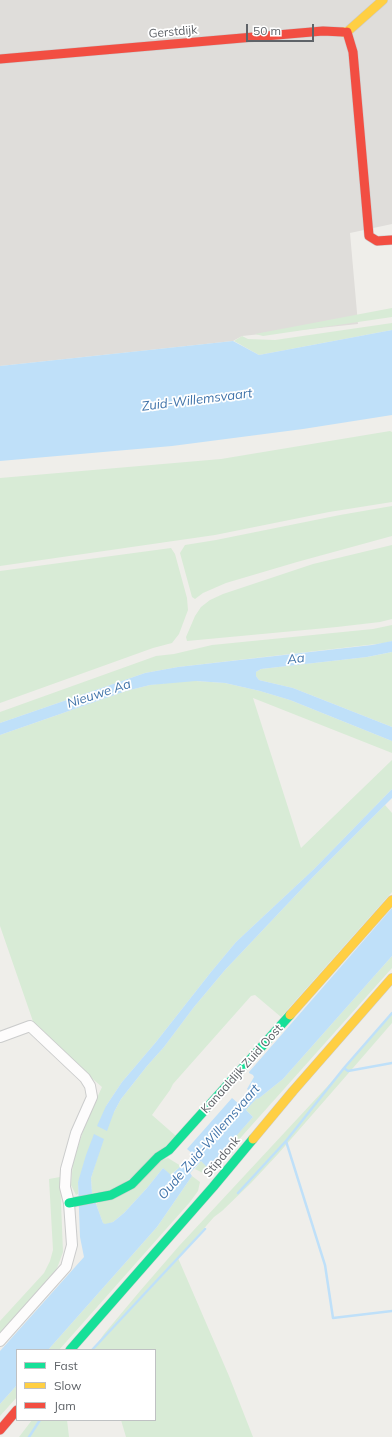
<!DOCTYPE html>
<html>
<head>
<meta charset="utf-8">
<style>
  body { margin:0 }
  #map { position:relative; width:392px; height:1437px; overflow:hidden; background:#efeeea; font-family:Mulish,sans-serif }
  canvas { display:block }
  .legend { position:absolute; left:16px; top:1349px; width:140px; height:72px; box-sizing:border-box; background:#fff; border:1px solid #bfc1c3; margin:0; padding:5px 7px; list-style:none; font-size:12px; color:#5f6368 }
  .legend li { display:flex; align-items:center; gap:8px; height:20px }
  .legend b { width:20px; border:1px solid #bfc1c3 }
  .scale { position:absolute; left:246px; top:24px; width:68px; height:18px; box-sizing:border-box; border:2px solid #5f6368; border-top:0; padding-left:5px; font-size:12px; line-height:14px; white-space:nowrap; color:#5f6368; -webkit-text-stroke:3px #fff; paint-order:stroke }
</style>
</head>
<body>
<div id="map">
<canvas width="392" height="1437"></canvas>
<ul class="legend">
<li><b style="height:5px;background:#16e098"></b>Fast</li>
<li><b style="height:5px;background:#ffcf43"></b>Slow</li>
<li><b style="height:5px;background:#f24e42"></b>Jam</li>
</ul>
<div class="scale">50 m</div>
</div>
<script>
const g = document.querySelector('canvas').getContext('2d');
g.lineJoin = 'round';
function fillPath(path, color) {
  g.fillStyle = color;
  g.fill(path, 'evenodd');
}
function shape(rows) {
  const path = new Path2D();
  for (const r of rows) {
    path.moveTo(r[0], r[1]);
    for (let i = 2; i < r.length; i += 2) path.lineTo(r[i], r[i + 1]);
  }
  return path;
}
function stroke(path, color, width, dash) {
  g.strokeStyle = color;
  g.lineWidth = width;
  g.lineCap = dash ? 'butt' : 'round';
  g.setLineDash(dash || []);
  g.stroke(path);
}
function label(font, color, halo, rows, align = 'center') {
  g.font = font + ' Mulish,sans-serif';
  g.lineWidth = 3.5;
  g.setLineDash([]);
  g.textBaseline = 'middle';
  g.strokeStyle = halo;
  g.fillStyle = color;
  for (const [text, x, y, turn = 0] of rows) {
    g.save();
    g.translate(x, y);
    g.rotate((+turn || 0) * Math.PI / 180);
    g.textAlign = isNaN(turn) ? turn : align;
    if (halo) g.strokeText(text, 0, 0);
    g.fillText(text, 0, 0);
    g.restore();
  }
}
fillPath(shape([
  [0,0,392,0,392,224,350,233,358,324,242,336,233,341,0,366]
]), '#dfddda');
fillPath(shape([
  [392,308,392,317,263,336,255,334],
  [392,323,392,330,259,355,234,341,242,336,248,339,275,340],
  [390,431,392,432,392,502,329,512,215,535,0,566,0,478,221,459],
  [392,506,392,536,297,562,226,583,203,593,195,599,192,597,180,553,185,545,216,540,340,515],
  [392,545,392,619,380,622,337,627,187,641,186,637,195,616,201,607,210,600,223,594,313,564],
  [171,548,175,554,187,598,188,610,179,634,172,643,153,648,0,703,0,571],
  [392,625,392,641,385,643,178,667,145,673,0,723,0,712,156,656,174,654,212,645,373,629],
  [392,652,392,727,293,688,263,681,259,680,256,676,256,672,261,669,367,657],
  [180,681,196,681,225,683,260,691,290,700,392,741,392,753,253,698,301,848,392,760,392,789,314,869,236,942,211,972,156,1042,122,1082,106,1106,114,1112,121,1099,147,1066,164,1047,194,1007,225,970,313,877,385,805,392,813,392,892,281,1017,255,995,251,996,173,1084,170,1090,152,1115,176,1136,136,1174,115,1190,92,1193,91,1178,99,1152,78,1182,78,1194,76,1195,71,1185,73,1162,86,1122,102,1087,36,1030,0,926,0,735,126,691,150,685],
  [392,956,392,968,210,1172,203,1173,195,1169,201,1161,208,1167,253,1117,246,1110,257,1098,258,1099,283,1079],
  [392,1012,392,1023,353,1068,278,1154,251,1183,222,1211,214,1217,178,1258,229,1376,253,1437,126,1437,121,1420,155,1420,155,1350,93,1350,104,1334,140,1291,179,1246,351,1061],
  [168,1158,181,1166,170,1175,163,1168,147,1188,124,1213,113,1222,105,1225,103,1223,96,1204,162,1160],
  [192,1176,200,1182,198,1191,190,1202,59,1350,48,1350,157,1227],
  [60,1177,63,1252,59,1263,55,1273,0,1336,0,1321,44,1273,50,1261,53,1250,49,1179],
  [17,1385,17,1397,0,1416,0,1404],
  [32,1420,67,1420,69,1437,19,1437]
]), '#d8ebd6');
fillPath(shape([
  [392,330,392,415,303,429,172,446,0,461,0,366,233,341,259,355],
  [392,641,392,652,367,657,261,669,256,672,256,676,259,680,263,681,293,688,392,727,392,741,290,700,260,691,225,683,196,681,150,685,126,691,0,735,0,723,145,673,178,667,372,645],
  [392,789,392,798,313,877,225,970,194,1007,164,1047,147,1066,121,1099,114,1112,107,1131,97,1126,106,1106,122,1082,156,1042,211,972,236,942,314,869],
  [392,908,392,956,283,1079,258,1099,257,1098,246,1110,253,1117,208,1168,201,1161,190,1173,192,1176,157,1227,48,1350,17,1350,17,1385,0,1404,0,1351,84,1257,80,1237,78,1182,86,1155,94,1134,104,1139,91,1178,92,1193,103,1223,105,1224,113,1222,124,1213,147,1188,163,1168,171,1175,181,1166,183,1168,194,1155,187,1149,232,1098,239,1104,244,1099,250,1092,247,1089,254,1077,253,1075,249,1073,249,1072]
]), '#bfe0f9');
stroke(shape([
  [344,1068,392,1013],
  [286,1141,325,1265,333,1318,392,1311],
  [238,1193,286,1141,344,1068,348,1071,392,1063],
  [92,1350,205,1229],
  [29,1437,40,1420]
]), '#bfe0f9', 2.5);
const street = shape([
  [0,1037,30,1026,85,1078,90,1086,92,1097,76,1133,66,1169,65,1187,69,1203,72,1245,66,1267,0,1341]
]);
const fast = shape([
  [69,1203,111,1195,132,1184,158,1157,169,1150,290,1015],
  [70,1350,213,1187,253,1139]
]);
const slow = shape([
  [343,32,347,32,383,0],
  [290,1015,392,900],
  [253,1139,293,1091,392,978]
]);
const jam = shape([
  [347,32,353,52,369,236,377,241,392,240],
  [0,59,323,31,343,32],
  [0,1430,17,1410]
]);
stroke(street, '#cbcccc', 12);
stroke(fast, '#cacacb', 10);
stroke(slow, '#cacacb', 10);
stroke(jam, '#cacacb', 10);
stroke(street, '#fdfcfc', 10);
stroke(fast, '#16e098', 9);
stroke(slow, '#ffcf43', 9);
stroke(jam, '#f24e42', 9);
label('12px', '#5f6368', '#fff', [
  ["Gerstdijk",173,32,-5],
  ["Kanaaldijk Zuid Oost",242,1069,-48],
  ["Stipdonk",222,1157,-50]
]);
label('italic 13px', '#4174aa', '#fff', [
  ["Zuid-Willemsvaart",197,400,-7],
  ["Aa",296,659,-7],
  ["Nieuwe Aa",99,694,-18],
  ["Oude Zuid-Willemsvaart",209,1142,-49]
]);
</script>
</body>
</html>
